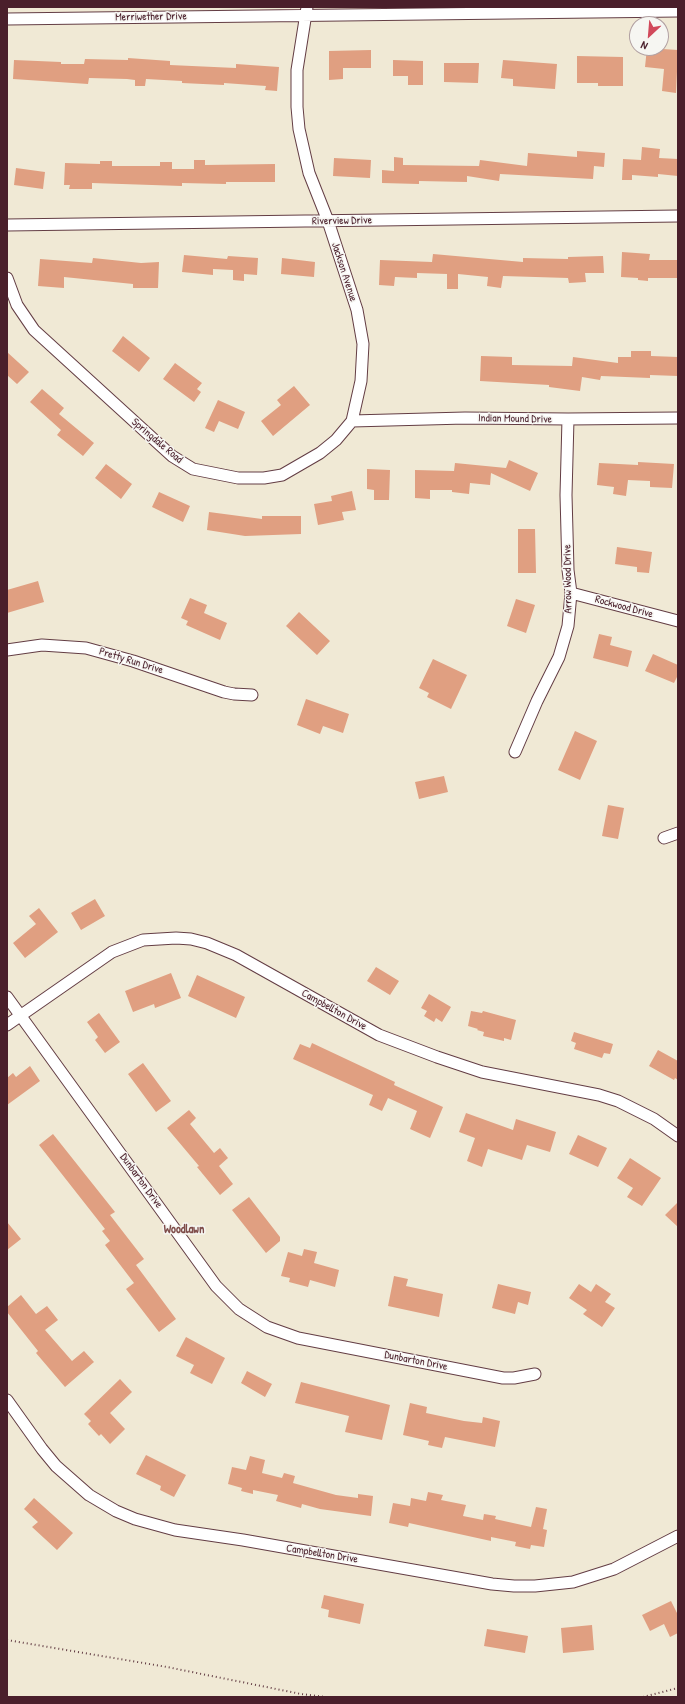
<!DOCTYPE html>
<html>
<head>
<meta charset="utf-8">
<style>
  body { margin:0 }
  #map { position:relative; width:685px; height:1704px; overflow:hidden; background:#f0e9d5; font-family:"Patrick Hand",sans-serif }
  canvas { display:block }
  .frame { position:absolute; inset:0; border:8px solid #4a1f2b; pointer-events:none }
  .north { position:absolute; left:629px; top:16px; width:40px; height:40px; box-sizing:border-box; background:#f6f6f2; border:1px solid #b1a0a2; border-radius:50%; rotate:206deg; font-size:11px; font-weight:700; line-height:16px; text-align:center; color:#4a1f2b }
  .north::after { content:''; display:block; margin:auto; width:14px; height:18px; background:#d1495b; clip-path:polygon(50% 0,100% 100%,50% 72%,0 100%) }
</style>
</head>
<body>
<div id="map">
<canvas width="685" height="1704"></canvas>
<div class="frame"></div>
<div class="north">N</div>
</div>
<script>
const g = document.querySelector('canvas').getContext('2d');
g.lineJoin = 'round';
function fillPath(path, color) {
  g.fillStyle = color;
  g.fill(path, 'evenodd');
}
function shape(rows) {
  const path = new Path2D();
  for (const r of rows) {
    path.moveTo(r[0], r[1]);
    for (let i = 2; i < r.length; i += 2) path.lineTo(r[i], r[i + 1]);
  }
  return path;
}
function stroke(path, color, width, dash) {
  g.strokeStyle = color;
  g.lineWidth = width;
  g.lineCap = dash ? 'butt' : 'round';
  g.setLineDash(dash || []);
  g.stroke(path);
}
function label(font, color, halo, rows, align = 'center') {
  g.font = font + ' "Patrick Hand",sans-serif';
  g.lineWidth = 3;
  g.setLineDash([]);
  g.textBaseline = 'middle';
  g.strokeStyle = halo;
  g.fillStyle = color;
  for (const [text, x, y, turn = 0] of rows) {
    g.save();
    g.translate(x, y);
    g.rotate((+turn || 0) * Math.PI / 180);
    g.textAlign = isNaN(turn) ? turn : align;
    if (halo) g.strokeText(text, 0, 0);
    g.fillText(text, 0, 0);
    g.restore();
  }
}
fillPath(shape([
  [647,48,678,50,676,93,662,91,664,69,645,67],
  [371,50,371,68,343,68,343,79,329,80,329,51],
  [577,56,623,57,623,86,598,86,598,83,577,83],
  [128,58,170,61,170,65,236,68,236,64,279,67,277,91,265,90,266,86,224,83,224,85,182,83,182,81,146,79,145,86,135,86,135,80,127,79,89,78,88,84,13,79,14,60,61,62,61,64,84,64,85,59,128,60],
  [393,60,423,61,423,85,408,85,408,76,393,76],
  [503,60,557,64,555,89,513,86,513,79,501,78],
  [444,63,479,63,478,83,444,82],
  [642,147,660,149,659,158,678,159,678,176,658,174,658,177,632,175,632,180,622,180,623,159,641,160],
  [577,151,605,153,604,167,594,166,593,179,500,174,499,181,467,176,467,182,419,181,419,184,382,183,382,170,394,171,394,157,403,158,403,165,479,166,480,160,527,166,528,153,577,157],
  [334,158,371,160,370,178,333,176],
  [194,160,205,160,205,165,275,164,275,182,226,182,226,184,182,183,182,186,92,183,92,189,69,189,70,185,64,185,65,163,100,164,100,161,112,161,112,166,160,166,160,162,172,162,172,169,194,169],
  [16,168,45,172,43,189,14,185],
  [622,252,650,254,649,260,678,260,678,278,648,278,648,281,638,280,638,278,621,277],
  [433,254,523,262,523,258,568,259,568,257,603,256,604,273,585,273,586,282,569,283,568,278,503,276,501,288,487,286,488,277,458,274,458,289,447,289,447,274,417,273,417,278,395,277,394,286,379,285,380,260,432,262],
  [184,255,227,259,228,256,258,258,257,275,244,274,244,281,233,280,233,270,213,269,213,275,182,272],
  [93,258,141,263,159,262,158,288,133,288,133,284,64,277,64,288,38,286,40,259,92,263],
  [282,258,315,262,314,277,281,274],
  [123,336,150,358,139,372,112,351],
  [631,351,651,351,651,356,678,357,678,376,650,375,650,378,601,376,600,380,582,377,580,391,549,387,549,385,480,381,481,356,512,357,512,365,572,366,573,357,618,363,618,357,631,357],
  [7,352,29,372,17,384,7,375],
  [175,363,202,383,197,389,201,392,194,402,163,379],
  [294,386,310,405,273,436,261,421,281,405,277,400],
  [42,389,64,408,59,414,94,443,83,456,57,435,61,430,30,402],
  [218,400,245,412,238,429,219,421,214,432,205,428],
  [509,460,538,473,530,491,491,473,490,485,470,483,469,494,452,492,452,490,430,490,430,499,415,498,415,470,454,471,455,463,506,468],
  [638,462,674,464,672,488,650,487,650,481,628,480,626,496,613,494,614,487,597,485,599,463,638,465],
  [106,464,132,484,121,499,95,478],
  [367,469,390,470,389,500,374,500,374,490,367,489],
  [352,491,356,510,342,512,344,520,318,525,314,504,332,501,331,496],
  [159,492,190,506,183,522,152,507],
  [209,512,262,519,262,516,301,516,301,534,245,536,207,530],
  [518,529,535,529,536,573,518,573],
  [617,547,652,552,649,573,637,572,637,567,615,564],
  [38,581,44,602,7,613,7,590],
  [190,598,207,605,204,613,227,623,220,640,186,625,188,621,181,618],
  [516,599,535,605,526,633,507,626],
  [299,612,330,641,317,655,286,626],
  [599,634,612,637,610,645,632,651,628,667,593,658],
  [653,654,678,665,678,675,674,683,645,671],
  [433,659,467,675,451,709,427,697,429,693,419,688],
  [306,699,349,714,343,733,323,726,320,734,297,725],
  [575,731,597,741,580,780,558,770],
  [444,776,448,792,419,799,415,782],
  [608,805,624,808,618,839,602,836],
  [95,899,105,916,81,930,71,913],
  [39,908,58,932,25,958,13,943,36,924,29,916],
  [376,967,399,981,390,995,367,981],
  [171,973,181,998,155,1008,154,1004,133,1012,125,991],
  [197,975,245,997,236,1018,188,996],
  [429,994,451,1007,442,1022,436,1018,434,1022,424,1016,427,1011,421,1008],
  [471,1011,482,1013,483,1011,516,1020,511,1040,504,1038,504,1041,483,1036,484,1032,477,1030,478,1029,468,1026],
  [99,1013,120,1042,105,1053,95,1040,98,1037,87,1022],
  [574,1032,613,1044,610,1054,604,1053,602,1058,574,1049,576,1043,571,1041],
  [312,1043,395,1082,394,1085,443,1107,430,1138,410,1129,417,1111,388,1098,382,1111,369,1105,373,1095,293,1059,300,1044,310,1048],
  [658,1050,678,1061,678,1080,675,1078,674,1080,649,1066],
  [143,1063,171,1101,156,1112,128,1074],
  [30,1066,40,1081,7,1105,7,1078,13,1073,16,1077],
  [189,1110,196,1118,190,1124,214,1153,220,1148,228,1158,219,1166,233,1184,220,1195,197,1167,199,1166,167,1128],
  [466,1113,513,1130,516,1119,556,1132,550,1152,527,1145,522,1160,488,1149,482,1167,467,1161,475,1138,459,1132],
  [53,1134,115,1212,110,1215,144,1259,136,1265,176,1319,159,1332,126,1289,134,1283,105,1245,110,1241,102,1231,105,1229,39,1145],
  [578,1135,607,1148,598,1167,569,1154],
  [630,1158,661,1178,642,1206,627,1197,633,1188,617,1178],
  [249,1197,280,1237,280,1241,266,1253,232,1210],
  [678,1202,678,1227,665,1215],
  [7,1222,21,1239,7,1250],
  [304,1249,317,1252,314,1263,339,1270,335,1287,310,1280,308,1287,289,1282,290,1278,281,1276,288,1252,302,1256],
  [394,1276,408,1279,406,1286,443,1294,439,1317,388,1306],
  [498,1284,531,1292,528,1305,518,1302,515,1314,492,1308],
  [579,1284,591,1292,596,1284,611,1294,605,1302,615,1308,602,1327,583,1314,587,1310,569,1298],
  [21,1295,36,1314,47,1306,58,1320,45,1330,72,1361,84,1351,94,1362,65,1387,36,1353,38,1351,7,1312,7,1307],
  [186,1337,225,1358,212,1384,190,1373,194,1365,176,1356],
  [247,1371,272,1384,265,1397,241,1383],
  [120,1379,132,1392,110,1413,125,1429,110,1444,101,1434,99,1436,88,1424,91,1421,84,1414],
  [301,1382,390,1405,382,1440,345,1432,349,1416,295,1403],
  [410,1403,427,1407,426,1413,464,1421,482,1423,483,1417,500,1421,495,1447,445,1437,442,1448,428,1445,429,1441,403,1435],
  [146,1455,186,1475,174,1497,160,1490,161,1486,136,1474],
  [250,1456,265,1460,262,1473,282,1478,284,1473,295,1476,293,1483,336,1495,358,1498,358,1494,373,1496,371,1516,320,1509,302,1504,301,1508,276,1501,278,1495,253,1490,253,1494,241,1491,242,1488,228,1484,232,1467,246,1470],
  [428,1492,443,1495,441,1500,466,1505,463,1516,483,1520,484,1514,496,1516,495,1519,531,1527,536,1507,547,1509,543,1529,547,1530,544,1547,531,1545,530,1549,515,1546,516,1542,491,1537,491,1541,409,1523,408,1527,389,1523,393,1503,410,1506,411,1498,426,1501],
  [34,1498,73,1533,57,1550,32,1527,38,1522,24,1509],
  [324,1595,364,1604,360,1624,328,1617,329,1610,321,1608],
  [671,1601,678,1615,678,1633,670,1637,664,1624,650,1631,642,1615],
  [592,1625,594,1650,563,1653,561,1628],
  [487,1629,528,1636,525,1653,484,1646]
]), '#e09f81');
const minor = shape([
  [7,19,678,11],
  [7,225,678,216],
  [7,278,17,305,34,330,172,456,193,469,238,478,264,478,282,475,320,453,336,440,352,421,361,381,363,344,357,310,328,221,309,173,299,129,297,107,297,70,307,7],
  [352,421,465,418,568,419,678,418],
  [571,593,678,621],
  [7,650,42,645,86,648,133,661,224,692,234,694,252,695],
  [515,752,537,701,559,657,568,626,571,593,568,570,566,495,568,419],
  [664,838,678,833],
  [7,997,216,1286,239,1309,267,1327,298,1338,503,1378,514,1378,535,1374],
  [7,1025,112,952,143,940,176,938,191,939,207,943,236,955,379,1035,437,1057,482,1072,599,1095,618,1101,654,1119,678,1136],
  [7,1400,42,1449,56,1466,89,1495,116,1511,135,1519,175,1530,243,1540,492,1584,514,1586,535,1586,573,1582,614,1569,678,1536]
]);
stroke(minor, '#633d44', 13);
stroke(shape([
  [7,1640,167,1667,301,1694,326,1697],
  [643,1697,678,1688]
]), '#633d44', 2, [1, 3]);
stroke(minor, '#fff', 11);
label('11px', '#4a1f2b', '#f6f6f2', [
  ["Merriwether Drive",151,17,-1],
  ["Riverview Drive",342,221,-1],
  ["Jackson Avenue",344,272,72],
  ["Indian Mound Drive",515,419,1],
  ["Springdale Road",157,441,40],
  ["Arrow Wood Drive",568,579,-91],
  ["Rockwood Drive",624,607,15],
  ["Pretty Run Drive",131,661,17],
  ["Campbellton Drive",334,1010,29],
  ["Dunbarton Drive",141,1181,54],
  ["Dunbarton Drive",416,1361,11],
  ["Campbellton Drive",322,1554,9]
]);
label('bold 12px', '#7e4c49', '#f6f6f2', [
  ["Woodlawn",184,1230]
]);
</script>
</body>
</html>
